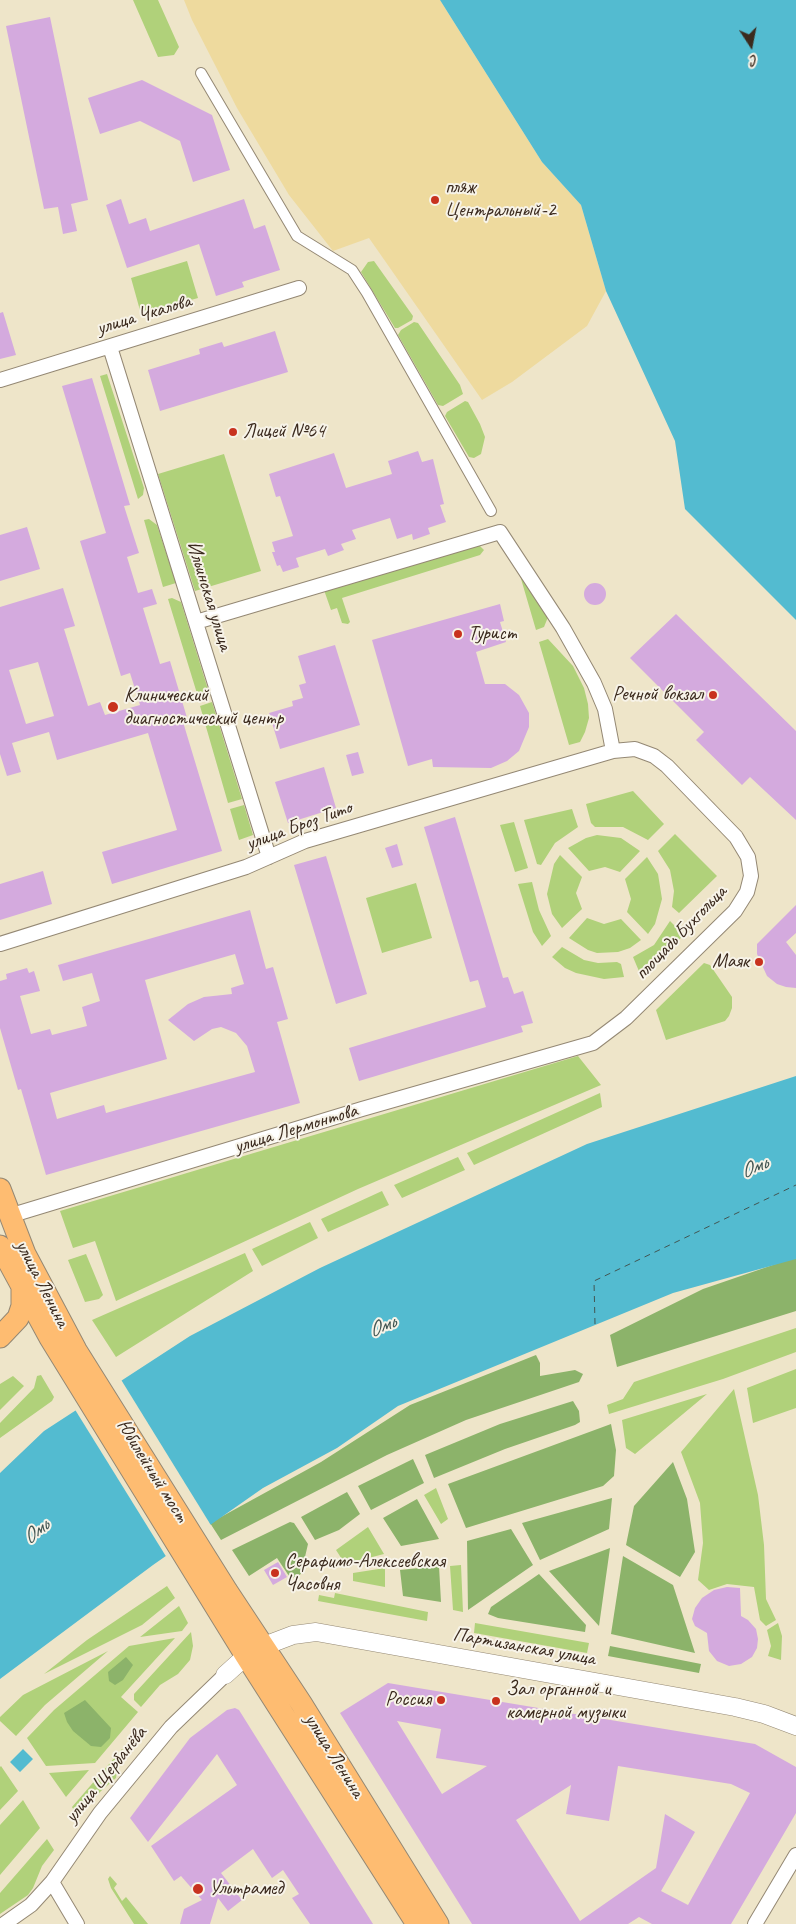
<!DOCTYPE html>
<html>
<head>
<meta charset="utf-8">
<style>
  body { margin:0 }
  #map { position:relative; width:796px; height:1924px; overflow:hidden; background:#eee5c9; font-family:Caveat,sans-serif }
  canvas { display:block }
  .north { position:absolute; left:726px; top:20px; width:50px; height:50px; -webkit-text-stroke:4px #f7f3e8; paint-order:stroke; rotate:169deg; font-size:14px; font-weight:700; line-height:20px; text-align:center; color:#3b2a1e }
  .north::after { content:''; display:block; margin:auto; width:18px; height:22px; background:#3b2a1e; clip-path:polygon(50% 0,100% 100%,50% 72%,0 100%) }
</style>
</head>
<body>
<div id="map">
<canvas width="796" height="1924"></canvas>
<div class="north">С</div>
</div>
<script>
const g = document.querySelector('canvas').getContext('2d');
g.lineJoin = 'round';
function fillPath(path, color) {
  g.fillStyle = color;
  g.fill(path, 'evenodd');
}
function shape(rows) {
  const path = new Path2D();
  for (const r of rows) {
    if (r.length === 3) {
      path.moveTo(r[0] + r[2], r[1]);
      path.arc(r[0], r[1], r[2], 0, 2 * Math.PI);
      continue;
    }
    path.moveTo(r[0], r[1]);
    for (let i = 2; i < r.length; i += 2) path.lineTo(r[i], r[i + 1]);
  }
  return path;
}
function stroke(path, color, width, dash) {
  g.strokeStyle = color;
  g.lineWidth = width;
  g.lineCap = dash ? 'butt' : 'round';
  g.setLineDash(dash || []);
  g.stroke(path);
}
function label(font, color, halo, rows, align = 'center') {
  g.font = font + ' Caveat,sans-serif';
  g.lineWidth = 4;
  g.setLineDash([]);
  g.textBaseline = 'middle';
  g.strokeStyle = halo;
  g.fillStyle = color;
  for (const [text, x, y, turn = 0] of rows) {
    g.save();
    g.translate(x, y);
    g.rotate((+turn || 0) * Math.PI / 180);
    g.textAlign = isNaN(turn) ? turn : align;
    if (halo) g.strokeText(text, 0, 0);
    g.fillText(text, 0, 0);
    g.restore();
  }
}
fillPath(shape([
  [133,0,158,0,179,47,174,55,158,57],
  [187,261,198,298,141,314,131,278],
  [374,261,413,316,412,320,398,328,395,328,361,272,368,262],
  [414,322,418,323,460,385,463,394,443,406,438,405,398,335,401,330],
  [107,374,144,488,143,495,138,499,100,376],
  [465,401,468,402,480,424,485,437,481,454,474,458,469,457,445,416,447,412],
  [224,454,261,571,195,591,158,474],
  [149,519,157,525,176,583,163,587,144,520],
  [479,545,484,550,480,555,342,598,350,622,348,624,342,623,337,608,331,610,324,590],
  [519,572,548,617,544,627,536,630],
  [172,598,181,602,210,696,199,700,168,599],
  [548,639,573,666,584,688,588,704,589,718,585,732,580,742,569,745,539,642],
  [212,702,242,799,228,803,200,706],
  [633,791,664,824,648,840,623,827,595,827,591,823,586,804],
  [244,805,253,835,239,840,230,809],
  [572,809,578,827,555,843,541,865,537,864,524,820],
  [514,822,528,868,515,872,500,825],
  [675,834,717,876,679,913,672,907,674,891,670,870,658,851],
  [597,835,621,838,640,851,620,872,605,867,589,871,568,848,586,838],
  [560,855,582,877,576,893,582,909,562,928,552,914,547,894,554,864],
  [647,857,658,874,662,899,655,924,648,934,627,912,631,899,625,879],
  [532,882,539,910,551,936,542,946,533,932,518,884],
  [416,883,432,938,382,953,366,898],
  [587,918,604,924,621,919,641,940,630,948,618,952,597,953,588,950,569,938],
  [670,921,684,935,641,976,633,957,654,945],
  [562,947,584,960,598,963,617,962,621,964,624,977,604,979,576,973,565,968,552,957],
  [704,963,710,965,732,997,732,1008,729,1016,725,1021,666,1040,656,1010],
  [578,1056,601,1085,358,1189,116,1301,95,1241,73,1248,60,1211],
  [600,1093,602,1107,474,1165,467,1153],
  [458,1157,465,1170,402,1198,394,1185],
  [382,1191,389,1205,328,1232,321,1219],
  [310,1222,318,1238,262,1266,252,1249],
  [245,1253,253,1271,116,1357,92,1320],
  [86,1254,103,1295,99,1299,85,1302,68,1260],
  [796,1328,796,1352,723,1379,609,1414,607,1405,623,1399,634,1382],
  [796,1369,796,1408,753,1423,747,1388],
  [41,1375,54,1397,52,1401,0,1438,0,1423,34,1388,37,1376],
  [13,1376,24,1386,0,1410,0,1384],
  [734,1389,758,1495,764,1545,766,1599,776,1620,766,1626,760,1620,754,1587,727,1584,709,1590,698,1580,703,1543,700,1503,681,1452],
  [707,1394,635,1454,626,1448,622,1420],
  [436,1488,448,1519,441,1524,424,1495],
  [368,1527,384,1554,345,1564,336,1550],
  [461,1565,463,1612,453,1610,450,1566],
  [385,1568,385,1587,353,1581,353,1573],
  [167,1586,175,1598,142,1625,44,1674,87,1640],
  [335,1593,428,1612,427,1621,318,1601,319,1595,334,1598],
  [179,1606,188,1623,182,1631,140,1637],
  [475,1623,589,1643,587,1653,474,1633],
  [778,1623,782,1636,781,1660,768,1656,771,1646,767,1630],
  [191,1632,193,1646,190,1660,178,1674,160,1685,141,1707,134,1700,134,1694],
  [175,1638,121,1697,138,1712,95,1763,46,1766,27,1738,54,1710,129,1646],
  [108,1651,45,1705,16,1736,0,1721,0,1717,23,1695],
  [122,1749,125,1753,118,1762,116,1778,101,1791,78,1817,72,1807],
  [1,1766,18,1791,0,1810,0,1767],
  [89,1770,66,1797,49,1773],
  [23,1800,40,1828,0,1875,0,1825],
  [47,1839,54,1850,42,1866,33,1888,28,1895,0,1914,0,1893],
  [110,1876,117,1884,114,1888,122,1901,126,1897,148,1924,134,1924,111,1888,108,1879]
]), '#b0d17a');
fillPath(shape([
  [796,1257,796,1311,617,1367,610,1335,703,1289],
  [536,1355,540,1363,540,1376,575,1370,583,1374,579,1382,466,1420,387,1455,221,1540,210,1523,321,1462,410,1405],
  [573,1401,579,1411,580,1422,575,1425,505,1449,434,1478,425,1455,500,1424],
  [611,1424,616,1450,614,1476,603,1486,466,1528,448,1484],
  [413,1459,424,1483,371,1510,358,1486],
  [673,1462,687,1499,695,1552,680,1577,626,1545,634,1506],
  [347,1492,360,1514,339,1530,315,1540,301,1517],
  [612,1498,609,1529,540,1560,522,1523],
  [417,1499,439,1539,401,1546,383,1518],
  [290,1522,294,1523,308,1544,301,1574,291,1579,277,1558,249,1576,232,1550],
  [511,1529,533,1565,468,1610,467,1541],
  [610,1548,599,1626,549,1571],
  [623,1556,673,1585,695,1653,611,1634],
  [439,1566,441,1602,403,1596,400,1570],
  [539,1574,586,1625,585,1632,498,1618,488,1614,491,1607],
  [610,1646,701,1664,699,1673,608,1656],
  [126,1657,133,1665,123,1680,115,1685,109,1681,108,1672],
  [85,1700,111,1728,110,1738,101,1747,91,1746,73,1731,67,1722,64,1713]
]), '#8cb36a');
fillPath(shape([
  [184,0,440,0,542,162,581,205,606,291,587,326,512,382,482,400,369,238,333,251,289,195,237,108,192,20]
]), '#eeda9e');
fillPath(shape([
  [440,0,796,0,796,620,685,509,675,441,606,291,581,205,542,162],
  [796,1076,796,1259,673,1293,398,1406,337,1448,263,1488,153,1565,0,1679,0,1473,44,1431,190,1336,320,1268,587,1144],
  [23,1749,33,1759,20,1772,10,1762]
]), '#53bbd0');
fillPath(shape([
  [120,1378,212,1527,167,1558,74,1408]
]), '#eee5c9');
stroke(shape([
  [595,1324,594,1281,796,1185]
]), '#425653', 1, [6, 5]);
fillPath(shape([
  [50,17,88,200,71,204,77,231,63,234,58,207,44,209,6,26],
  [142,80,212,115,230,170,193,182,180,141,140,121,100,134,88,98],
  [121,199,129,224,146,218,150,231,244,199,254,229,265,225,280,270,242,282,244,287,216,296,199,244,127,268,106,205],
  [3,312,16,355,0,359,0,313],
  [275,331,288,372,160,411,148,370,200,354,199,349,222,342,224,347],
  [92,378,130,505,124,506,139,553,127,557,138,593,152,589,157,604,143,608,160,664,170,661,188,721,183,722,222,851,112,884,102,852,177,830,148,733,57,760,49,732,12,743,21,772,7,776,0,754,0,607,63,588,75,626,64,629,88,706,100,702,105,715,140,705,130,673,121,676,80,541,106,533,62,386],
  [38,662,54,716,26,724,9,670],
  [418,451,422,462,433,459,444,504,440,505,446,522,428,528,430,534,413,540,412,534,397,539,390,518,352,530,356,539,341,544,344,550,328,556,325,549,296,558,299,567,283,572,280,565,277,566,272,552,275,552,272,542,293,536,280,496,276,497,269,474,334,453,346,488,392,474,388,461],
  [27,527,40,569,0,581,0,535],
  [595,594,11],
  [500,604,504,621,500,622,506,642,476,652,485,684,505,684,519,695,529,713,529,727,519,751,507,761,491,768,433,767,432,759,408,766,372,640],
  [676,614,796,731,796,820,750,777,742,785,696,740,704,732,630,658],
  [335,645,360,725,280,749,269,713,293,706,292,701,303,698,299,685,306,683,298,656],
  [358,752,364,773,352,776,346,755],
  [324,767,336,808,288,823,275,782],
  [455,817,503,978,508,977,514,994,523,991,533,1023,521,1026,523,1032,359,1081,349,1048,486,1007,478,980,470,982,424,827],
  [397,844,403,865,392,868,385,848],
  [326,856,367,994,336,1004,294,865],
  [43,871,52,904,0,920,0,884],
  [796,905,796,933,786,942,796,955,796,988,786,987,777,984,767,976,757,954,757,944],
  [250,910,266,969,273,967,288,1019,277,1022,300,1103,46,1175,21,1089,18,1090,0,1028,0,981,7,979,6,974,27,968,29,973,34,971,40,991,20,996,31,1034,50,1029,52,1035,87,1026,82,1007,100,1001,92,973,63,981,58,965],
  [235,954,244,984,231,988,232,994,204,997,188,1004,168,1020,194,1041,212,1029,221,1027,236,1033,247,1046,255,1072,106,1113,104,1105,57,1119,50,1093,167,1059,145,980],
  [278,1562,287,1577,273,1585,264,1570],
  [727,1587,740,1588,741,1616,748,1620,756,1629,758,1639,757,1648,752,1657,741,1664,729,1666,717,1661,709,1651,707,1633,695,1626,692,1619,695,1608,702,1598,714,1590],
  [388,1683,755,1744,796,1767,796,1813,731,1924,652,1924,639,1917,628,1924,472,1924,340,1713],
  [397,1721,441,1729,436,1758,487,1766,442,1794],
  [618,1766,731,1784,750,1793,688,1905,661,1891,695,1832,665,1814,656,1868,580,1921,516,1820,571,1785,566,1814,609,1821],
  [235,1708,239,1710,373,1924,310,1924,292,1898,299,1894,283,1870,272,1878,253,1849,221,1873,242,1900,228,1911,218,1898,210,1924,180,1924,184,1909,202,1900,181,1876,174,1881,151,1846,237,1785,217,1754,148,1842,130,1818,190,1738,227,1710]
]), '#d4aade');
const pedestrian = shape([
  [201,73,297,236,352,270,367,293,491,511]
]);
const minor = shape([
  [110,347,269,857],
  [0,380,299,288],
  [196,622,500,532,563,628,594,683,605,709,613,751],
  [0,944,246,867,305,841,613,751,635,749,654,756,667,766,736,837,748,857,751,876,747,892,735,911,626,1018,593,1043,362,1109,9,1216],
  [52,1882,77,1924],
  [4,1924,31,1905,52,1882,100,1813,171,1727,225,1675],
  [755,1924,796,1855]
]);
const tertiary = shape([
  [225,1675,246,1656,264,1646,293,1635,316,1632,735,1707,764,1714,796,1726]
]);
const primary = shape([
  [0,1189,25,1254,76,1350,227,1591,301,1703,438,1924],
  [0,1246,50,1338,246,1656,417,1924],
  [0,1337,18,1318,22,1306,22,1289]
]);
stroke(pedestrian, '#948874', 12);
stroke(minor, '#948874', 16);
stroke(tertiary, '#948874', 19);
stroke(primary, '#948874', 23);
stroke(pedestrian, '#fff', 10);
stroke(minor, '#fff', 14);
stroke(tertiary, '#fff', 18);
stroke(primary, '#febc71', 21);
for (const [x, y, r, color] of [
  [435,200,5,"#c8321e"],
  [233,432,5,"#c8321e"],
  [458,634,5,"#c8321e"],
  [713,695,5,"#c8321e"],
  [113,707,6,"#c8321e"],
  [759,962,5,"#c8321e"],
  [275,1573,5,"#c8321e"],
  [441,1700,5,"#c8321e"],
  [496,1701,5,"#c8321e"],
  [198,1889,6,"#c8321e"]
]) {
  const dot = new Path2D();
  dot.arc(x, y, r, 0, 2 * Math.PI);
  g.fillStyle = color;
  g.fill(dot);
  stroke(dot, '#f7f3e8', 2);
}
label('20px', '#3b2a1e', '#f7f3e8', [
  ["пляж",445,188],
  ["Центральный-2",445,211],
  ["Лицей №64",243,432],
  ["Турист",468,634],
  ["Речной вокзал",703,695,"right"],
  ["Клинический",124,696],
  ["диагностический центр",124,719],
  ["Маяк",749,962,"right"],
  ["Серафимо-Алексеевская",285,1562],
  ["Часовня",285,1585],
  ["Зал органной и",506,1690],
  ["камерной музыки",506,1713],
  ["Россия",431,1700,"right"],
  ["Ультрамед",209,1889]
], 'left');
label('20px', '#3b2a1e', '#f7f3e8', [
  ["улица Чкалова",144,315,-17],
  ["Ильинская улица",209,596,73],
  ["улица Броз Тито",299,826,-20],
  ["площадь Бухгольца",681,933,-46],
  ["улица Лермонтова",296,1129,-17],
  ["улица Ленина",42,1284,63],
  ["Юбилейный мост",152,1471,58],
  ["Партизанская улица",524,1647,10],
  ["улица Ленина",334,1756,58],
  ["улица Щербанёва",106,1775,-51]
]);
label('italic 21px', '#425653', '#f7f3e8', [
  ["Омь",754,1168,-23],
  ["Омь",382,1327,-23],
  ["Омь",36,1532,-38]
]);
</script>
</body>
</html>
